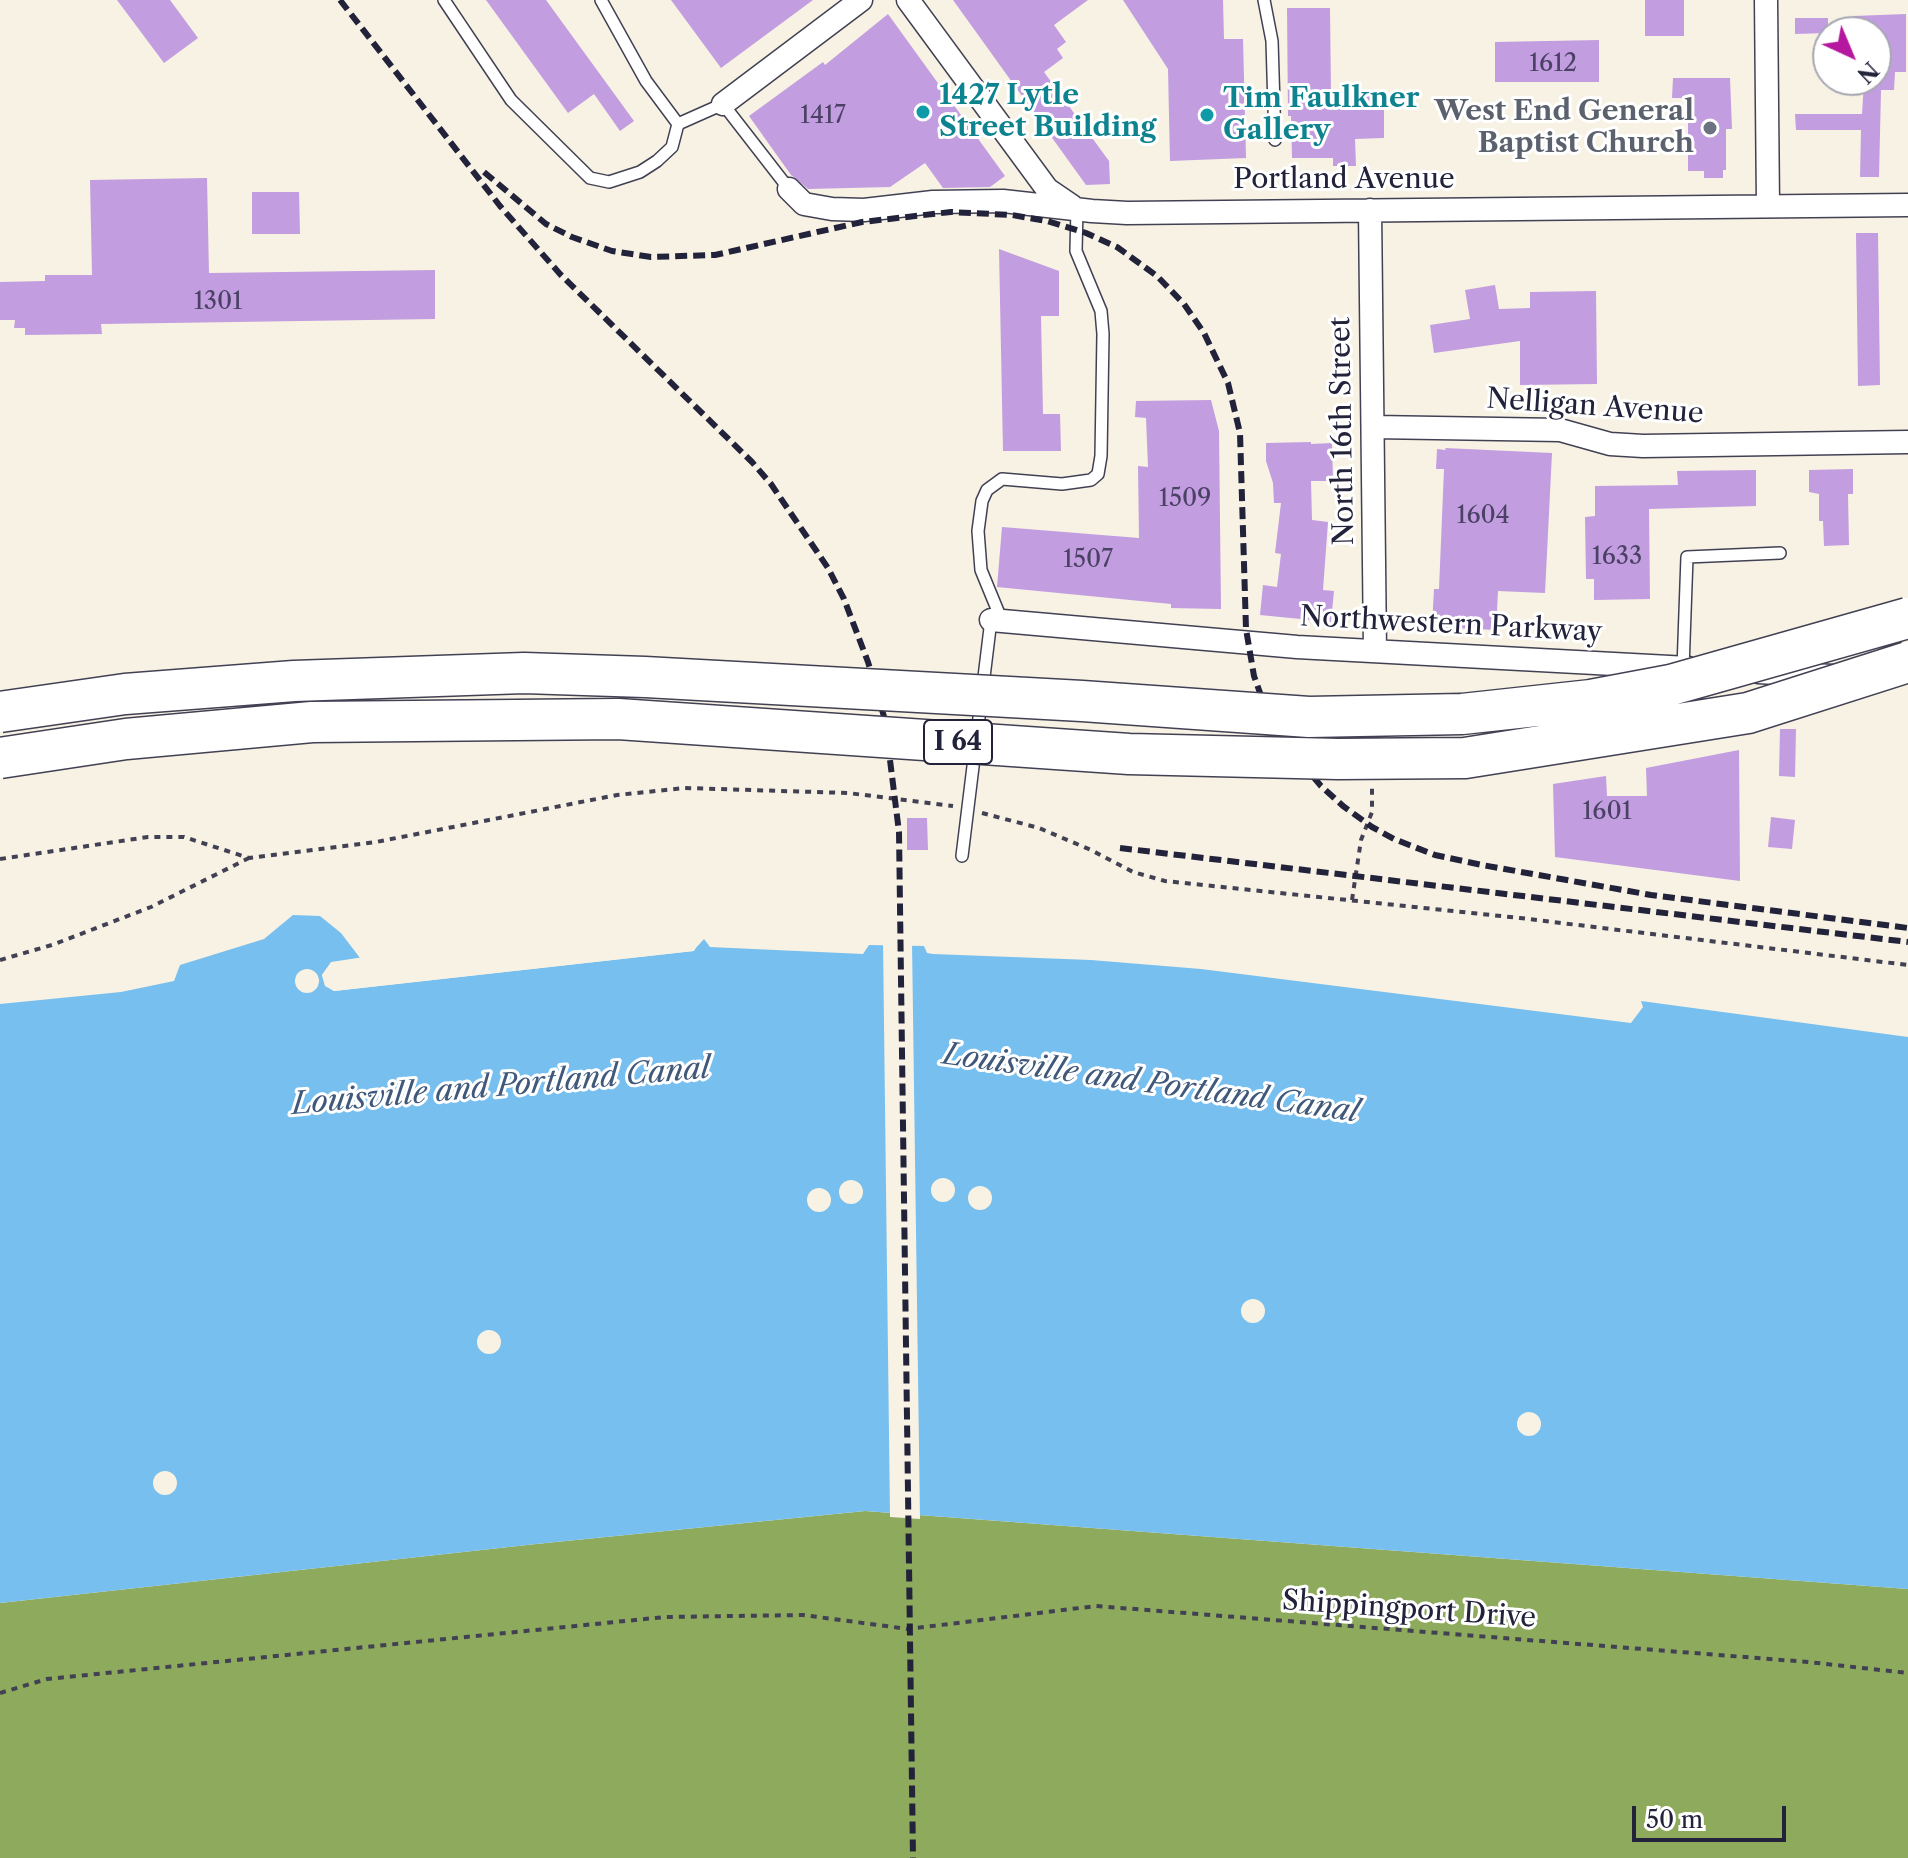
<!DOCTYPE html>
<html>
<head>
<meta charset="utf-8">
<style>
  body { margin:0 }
  #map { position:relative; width:1908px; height:1858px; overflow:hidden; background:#f7f2e3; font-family:"Libre Caslon Text",serif }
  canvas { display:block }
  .north { position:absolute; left:1812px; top:16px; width:80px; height:80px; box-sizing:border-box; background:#fff; border:2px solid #a7a7b1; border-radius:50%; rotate:136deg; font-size:22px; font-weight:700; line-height:32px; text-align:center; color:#22223b }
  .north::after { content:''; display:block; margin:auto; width:28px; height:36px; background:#b5179e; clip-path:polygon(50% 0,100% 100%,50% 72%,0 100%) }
  .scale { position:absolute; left:1632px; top:1806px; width:154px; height:36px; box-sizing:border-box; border:4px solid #22223b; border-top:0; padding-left:10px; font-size:24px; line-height:28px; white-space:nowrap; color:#22223b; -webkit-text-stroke:6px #fff; paint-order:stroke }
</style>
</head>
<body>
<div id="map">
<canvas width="1908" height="1858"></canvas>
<div class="north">N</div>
<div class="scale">50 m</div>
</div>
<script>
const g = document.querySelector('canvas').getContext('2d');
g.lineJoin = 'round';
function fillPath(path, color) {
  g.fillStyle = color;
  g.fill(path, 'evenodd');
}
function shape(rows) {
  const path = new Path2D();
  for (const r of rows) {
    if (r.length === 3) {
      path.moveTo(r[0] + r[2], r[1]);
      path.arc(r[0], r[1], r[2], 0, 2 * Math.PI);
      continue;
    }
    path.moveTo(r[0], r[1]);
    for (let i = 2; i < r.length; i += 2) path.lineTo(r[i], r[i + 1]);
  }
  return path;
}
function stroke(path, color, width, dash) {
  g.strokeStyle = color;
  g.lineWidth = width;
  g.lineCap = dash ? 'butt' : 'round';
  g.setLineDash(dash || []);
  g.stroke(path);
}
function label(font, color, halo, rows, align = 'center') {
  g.font = font + ' "Libre Caslon Text",serif';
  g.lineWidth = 6;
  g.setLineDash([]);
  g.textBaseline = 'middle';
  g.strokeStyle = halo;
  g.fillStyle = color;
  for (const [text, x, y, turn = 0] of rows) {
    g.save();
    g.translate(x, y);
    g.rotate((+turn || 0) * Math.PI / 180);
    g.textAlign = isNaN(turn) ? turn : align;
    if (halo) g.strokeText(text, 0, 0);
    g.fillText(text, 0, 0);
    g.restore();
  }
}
fillPath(shape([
  [865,1511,1908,1589,1908,1858,0,1858,0,1603,536,1544]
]), '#8eaa5c');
fillPath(shape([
  [293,915,320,916,341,933,360,958,331,963,322,975,325,985,334,991,693,951,704,939,710,947,863,954,869,945,924,946,927,953,933,954,1091,960,1201,969,1631,1023,1643,1007,1641,1001,1908,1037,1908,1589,865,1511,536,1544,0,1603,0,1004,121,992,174,981,180,965,264,939]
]), '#77bfef');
fillPath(shape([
  [699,936,700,940,694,951,334,991,325,986,322,975,331,962,364,957,361,962,333,966,327,975,328,983,335,987,691,947],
  [883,941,912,942,920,1519,890,1517],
  [307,981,12],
  [943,1190,12],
  [851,1192,12],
  [980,1198,12],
  [819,1200,12],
  [1253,1311,12],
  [489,1342,12],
  [1529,1424,12],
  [165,1483,12]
]), '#f7f2e3');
fillPath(shape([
  [117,0,170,0,198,38,164,63],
  [486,0,546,0,634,121,620,131,594,94,568,113],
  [671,0,813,0,721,68],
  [953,0,1088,0,1054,25,1066,42,1057,49,1063,58,1044,72,1109,161,1110,184,1086,185],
  [1123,0,1223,0,1224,39,1243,39,1246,158,1170,161,1168,69],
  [1645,0,1684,0,1684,36,1645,36],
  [1287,8,1330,8,1331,94,1384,94,1384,138,1355,139,1356,166,1333,166,1333,158,1292,158,1291,116,1288,116],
  [888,14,1005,176,990,187,943,188,925,163,890,187,808,189,791,175,749,116,823,62,825,65],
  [1906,14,1906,72,1895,72,1894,90,1881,90,1879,177,1860,177,1861,130,1796,130,1795,114,1862,114,1864,81,1876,82,1876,32,1854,32,1854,16],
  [1795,18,1828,18,1828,33,1795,34],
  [1599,40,1599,82,1495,82,1495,42],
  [1673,78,1730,78,1732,129,1726,129,1726,170,1723,170,1723,178,1704,178,1704,171,1688,171,1688,98,1672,98],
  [207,178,209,273,435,270,435,319,101,324,102,334,25,335,25,328,14,328,15,320,0,320,0,282,45,281,45,275,92,275,90,180],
  [252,192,299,192,300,234,252,234],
  [1856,233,1878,233,1880,385,1858,386],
  [999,249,1059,271,1059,316,1041,316,1043,414,1060,414,1061,451,1003,451],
  [1495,285,1499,309,1530,308,1530,292,1596,291,1597,384,1520,385,1520,341,1434,353,1430,325,1470,319,1465,290],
  [1211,400,1219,431,1221,609,1171,608,1171,604,997,587,1002,527,1139,538,1138,466,1148,467,1146,418,1135,417,1136,401],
  [1311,442,1311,444,1332,443,1333,481,1311,481,1312,520,1328,522,1323,590,1334,591,1331,622,1260,615,1263,585,1277,587,1281,554,1275,553,1281,503,1274,503,1273,483,1266,461,1266,443],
  [1445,448,1552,453,1545,593,1498,591,1496,630,1432,627,1434,589,1439,589,1444,469,1436,469,1437,449,1446,450],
  [1853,469,1853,494,1848,494,1849,545,1824,546,1823,521,1819,521,1819,494,1809,492,1809,470],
  [1756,470,1756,506,1649,509,1650,599,1594,600,1594,579,1586,579,1585,517,1595,516,1595,486,1678,485,1677,471],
  [1780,729,1796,729,1795,777,1779,776],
  [1739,750,1740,881,1555,857,1553,784,1606,776,1607,796,1647,796,1646,768],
  [1771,817,1795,820,1792,849,1768,847],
  [907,818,927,818,928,850,907,850]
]), '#c29de0');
const service = shape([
  [444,0,511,100,590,178,609,182,640,172,657,161,672,147,678,124],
  [601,0,646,81,678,124,723,104,789,189],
  [1264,0,1272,41,1275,140],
  [1002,621,981,570,978,531,982,501,987,490,1002,479,1062,484,1091,480,1098,474,1101,456,1103,334,1101,311,1076,251,1077,208],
  [1683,668,1687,557,1780,553],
  [962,856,991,620]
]);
const minor = shape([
  [908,0,1047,189,1072,206],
  [1766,0,1768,206],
  [723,104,861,0],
  [789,189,804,204,832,209,864,210,933,202,1003,201,1092,211,1127,213,1908,205],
  [1370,210,1375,651],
  [1374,427,1560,430,1610,444,1643,446,1908,442],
  [991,620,1297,647,1688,668],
  [1758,672,1832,676]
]);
stroke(service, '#424154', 14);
stroke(minor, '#424154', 25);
stroke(shape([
  [982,813,1039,828,1091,850,1133,872,1165,881,1520,918,1908,965],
  [0,859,148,837,184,837,249,858,376,842,617,795,685,788,848,793,953,806],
  [1352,900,1361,840,1372,812,1372,786],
  [0,960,52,945,151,907,249,858],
  [0,1693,47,1679,665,1617,803,1615,908,1629,1096,1606,1808,1662,1908,1673]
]), '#424154', 4, [6, 6]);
stroke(service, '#fff', 11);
stroke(minor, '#fff', 22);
stroke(shape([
  [340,0,500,206,560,274,752,462,771,484,828,568,844,599,868,662,885,720,899,832,913,1858],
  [484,172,546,224,572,237,612,251,651,257,715,255,862,222,951,212,1012,215,1047,221,1086,233,1117,247,1157,276,1184,304,1204,333,1228,383,1240,433,1246,629,1254,676,1264,704,1288,747,1321,786,1343,806,1372,827,1394,839,1435,855,1482,865,1651,895,1908,928],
  [1120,848,1908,942]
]), '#22223b', 6, [12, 6]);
const motorwayBridge = shape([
  [0,712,125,694,294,681,524,673,645,677,1082,701,1309,717,1462,714,1591,700,1671,685,1908,618],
  [0,758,126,739,312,722,618,719,1129,754,1338,759,1465,758,1748,713,1908,662]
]);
stroke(motorwayBridge, '#424154', 43, []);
stroke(motorwayBridge, '#fff', 40);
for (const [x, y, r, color] of [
  [923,112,8,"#0f9aa8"],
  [1207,115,8,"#0f9aa8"],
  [1710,128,8,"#6b7280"]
]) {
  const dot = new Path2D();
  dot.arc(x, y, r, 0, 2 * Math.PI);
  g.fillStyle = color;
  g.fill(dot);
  stroke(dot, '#fff', 3);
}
label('24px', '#4a4164', null, [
  ["1612",1553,64],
  ["1417",823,116],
  ["1301",218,302],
  ["1509",1185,499],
  ["1604",1483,516],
  ["1633",1617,557],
  ["1507",1088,560],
  ["1601",1607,812]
]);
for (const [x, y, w] of [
  [958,742,68]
]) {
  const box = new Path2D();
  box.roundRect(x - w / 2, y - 22, w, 44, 6);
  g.fillStyle = '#fff';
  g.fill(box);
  stroke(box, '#22223b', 2);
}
label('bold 26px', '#22223b', null, [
  ["I 64",958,742]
]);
label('bold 28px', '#0d838f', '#fff', [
  ["1427 Lytle",939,96],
  ["Street Building",939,128],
  ["Tim Faulkner",1223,99],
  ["Gallery",1223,131]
], 'left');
label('bold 28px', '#5b616d', '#fff', [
  ["West End General",1694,112],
  ["Baptist Church",1694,144]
], 'right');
label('28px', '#22223b', '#fff', [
  ["Portland Avenue",1344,180],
  ["Nelligan Avenue",1595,407,4],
  ["North 16th Street",1343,431,-91],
  ["Northwestern Parkway",1451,625,3],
  ["Shippingport Drive",1409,1610,4]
]);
label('italic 30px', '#40597a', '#fff', [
  ["Louisville and Portland Canal",1151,1084,8],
  ["Louisville and Portland Canal",501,1087,-5]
]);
</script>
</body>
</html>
